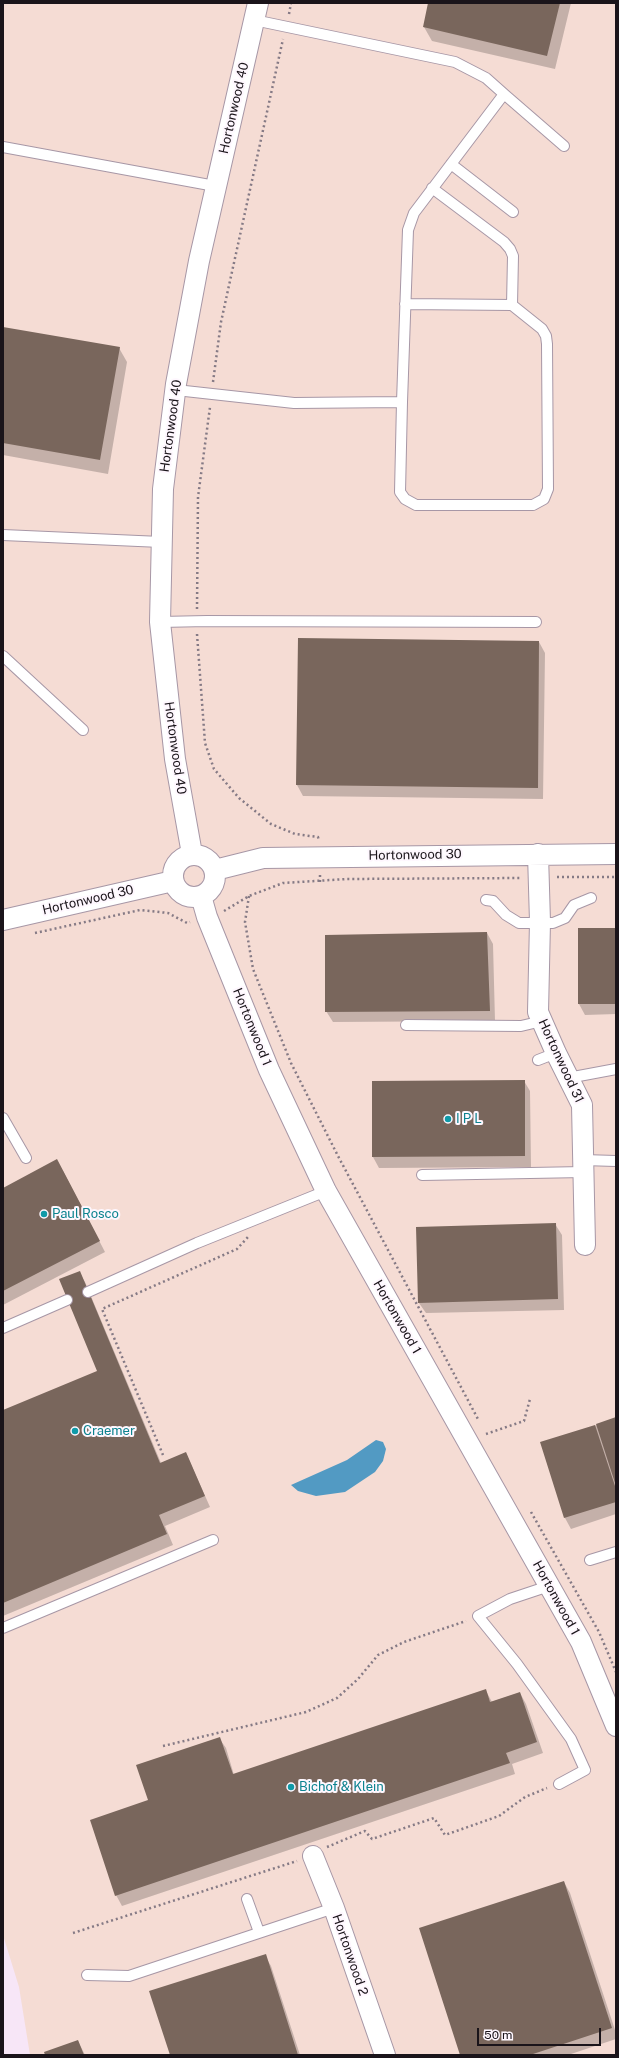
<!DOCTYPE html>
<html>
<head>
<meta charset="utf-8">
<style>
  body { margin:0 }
  #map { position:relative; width:619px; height:2058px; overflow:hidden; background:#f7e6f7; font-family:"Public Sans",sans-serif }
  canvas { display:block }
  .frame { position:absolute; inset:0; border:4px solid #1a141a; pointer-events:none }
  .scale { position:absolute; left:477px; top:2028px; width:124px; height:18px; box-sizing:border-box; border:2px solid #1a141a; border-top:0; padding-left:5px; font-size:12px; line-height:14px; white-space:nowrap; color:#1a141a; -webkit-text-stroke:3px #fef7fe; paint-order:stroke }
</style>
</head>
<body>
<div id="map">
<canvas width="619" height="2058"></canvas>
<div class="frame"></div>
<div class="scale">50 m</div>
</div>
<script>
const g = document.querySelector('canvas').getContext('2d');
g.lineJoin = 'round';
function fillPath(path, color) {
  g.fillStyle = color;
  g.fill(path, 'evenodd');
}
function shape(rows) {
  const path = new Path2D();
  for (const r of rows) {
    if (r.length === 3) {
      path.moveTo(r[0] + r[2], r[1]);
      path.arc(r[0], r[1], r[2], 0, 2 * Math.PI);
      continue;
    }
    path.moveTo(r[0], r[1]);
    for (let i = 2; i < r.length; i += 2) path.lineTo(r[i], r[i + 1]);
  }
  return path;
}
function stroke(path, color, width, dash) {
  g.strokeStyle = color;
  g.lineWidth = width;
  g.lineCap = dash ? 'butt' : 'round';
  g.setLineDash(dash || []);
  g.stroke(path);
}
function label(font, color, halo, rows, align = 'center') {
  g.font = font + ' "Public Sans",sans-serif';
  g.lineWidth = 4;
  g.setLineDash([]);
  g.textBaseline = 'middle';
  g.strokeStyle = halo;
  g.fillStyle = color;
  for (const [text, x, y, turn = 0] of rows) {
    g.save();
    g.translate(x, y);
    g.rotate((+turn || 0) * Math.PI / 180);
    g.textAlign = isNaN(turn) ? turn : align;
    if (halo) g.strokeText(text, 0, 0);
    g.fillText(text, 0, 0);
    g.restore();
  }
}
fillPath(shape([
  [3,3,616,3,616,2055,30,2055,19,1987,3,1935]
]), '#f5dcd4');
fillPath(shape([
  [376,1440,383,1442,386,1449,383,1461,375,1472,345,1492,316,1496,298,1491,291,1485,347,1460]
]), '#529ac3');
fillPath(shape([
  [429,3,571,3,555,69,432,41,424,27],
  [3,328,119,348,127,362,108,474,3,455],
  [299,639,539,642,545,653,543,799,303,796,297,785],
  [616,929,616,1014,585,1015,579,1004],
  [487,933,493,944,495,1021,333,1022,326,1011],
  [524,1081,530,1091,531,1167,379,1168,373,1157,373,1082],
  [63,1171,105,1252,3,1305,3,1189],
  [555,1224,562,1235,564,1310,426,1313,419,1303],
  [79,1272,85,1282,161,1463,186,1453,210,1507,165,1526,173,1545,3,1616,3,1412,98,1372],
  [616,1419,616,1514,571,1529,565,1518,541,1443],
  [486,1691,492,1702,520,1693,526,1704,543,1753,512,1764,515,1774,122,1906,116,1895,149,1801,219,1738,226,1748,234,1775],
  [564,1882,570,1893,616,2033,616,2039,568,2055,461,2055],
  [265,1956,271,1966,300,2055,171,2055],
  [78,2041,85,2055,46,2055]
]), '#0003');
fillPath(shape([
  [428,3,560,3,547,56,423,27],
  [3,327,120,347,100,460,3,443],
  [298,638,539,641,538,788,296,785],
  [578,928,616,928,616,1004,578,1004],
  [487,932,490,1011,325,1012,325,935],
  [525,1080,525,1156,372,1157,372,1081],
  [57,1159,100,1241,3,1291,3,1188],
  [556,1223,558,1299,418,1303,416,1227],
  [80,1271,160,1463,186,1452,205,1496,159,1515,167,1534,3,1603,3,1410,97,1371,59,1279],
  [616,1417,616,1486,596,1424],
  [595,1425,616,1489,616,1502,564,1518,540,1442],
  [486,1689,490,1702,520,1692,537,1742,506,1753,510,1763,115,1896,90,1820,148,1800,136,1765,220,1737,233,1774],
  [564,1881,612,2028,530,2055,460,2055,419,1928],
  [266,1954,298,2055,170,2055,149,1991],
  [78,2040,84,2055,45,2055,44,2052]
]), '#79665c');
const lane = shape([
  [254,20,455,62,486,78,504,94,414,213,408,230,402,402],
  [504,94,564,146],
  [3,147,215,186],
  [451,164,513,212],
  [405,304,512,305,513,256,510,249,504,242,432,188],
  [176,390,294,403,402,402,400,492,405,499,416,505,533,505,544,499,548,489,547,344,546,336,542,329,512,305],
  [3,535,161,542],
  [160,622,207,621,536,622],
  [3,656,83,730],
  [486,900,493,901,506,915,519,923,553,923,565,918,574,905,591,898],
  [406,1025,521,1026,542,1021],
  [538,1060,556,1053],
  [568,1078,616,1069],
  [3,1118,26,1158],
  [583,1160,616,1161],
  [422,1175,584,1172],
  [88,1292,197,1243,326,1191],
  [3,1328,67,1300],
  [590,1560,616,1552],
  [549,1586,510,1599,478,1616,517,1664,571,1739,585,1770,559,1784],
  [3,1628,213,1540],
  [247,1899,259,1932],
  [87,1975,129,1976,334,1908]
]);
const street = shape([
  [192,854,175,759,160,622,163,489,176,384,199,261,258,3],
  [538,854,540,922,538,1012,556,1053,582,1105,585,1245],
  [194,876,21],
  [215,870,263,858,616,854],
  [201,896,207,917,269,1070,326,1191,581,1642,616,1726],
  [3,920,173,881],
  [313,1856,334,1908,385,2055]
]);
stroke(lane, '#a797a6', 12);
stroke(street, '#a797a6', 22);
stroke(shape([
  [289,14,291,3],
  [213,382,221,322,283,39],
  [197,609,198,497,210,407],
  [197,634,205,743,214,769,239,798,271,824,295,834,318,837,319,841],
  [320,875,320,882],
  [557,877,616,877],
  [249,896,245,922,253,969,291,1063,338,1156,479,1421],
  [224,911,249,896,283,883,347,879,522,878],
  [35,933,140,910,168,913,187,923,190,922],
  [486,1434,524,1421,530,1399],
  [163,1455,102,1309,237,1249,248,1237],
  [531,1512,599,1632,616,1672],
  [163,1746,306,1712,337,1698,358,1679,378,1655,404,1642,466,1621],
  [327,1847,365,1831,372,1839,434,1818,445,1835,499,1816,525,1797,547,1788],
  [73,1933,297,1861]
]), '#857a85', 2.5, [2, 3]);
stroke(lane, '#fff', 10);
stroke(street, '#fff', 20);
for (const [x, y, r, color] of [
  [448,1119,4,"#0f9aa8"],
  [44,1214,4,"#0f9aa8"],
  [75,1431,4,"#0f9aa8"],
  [291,1787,4,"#0f9aa8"]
]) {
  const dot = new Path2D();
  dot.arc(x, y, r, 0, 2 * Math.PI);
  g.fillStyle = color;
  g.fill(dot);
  stroke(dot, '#fef7fe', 1.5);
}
label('13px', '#1a141a', '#fef7fe', [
  ["Hortonwood 40",234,108,-77],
  ["Hortonwood 40",171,426,-82],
  ["Hortonwood 40",175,748,82],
  ["Hortonwood 30",415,855,-1],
  ["Hortonwood 30",88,900,-13],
  ["Hortonwood 1",252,1027,68],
  ["Hortonwood 31",561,1061,65],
  ["Hortonwood 1",397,1317,60],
  ["Hortonwood 1",556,1598,61],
  ["Hortonwood 2",350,1955,71]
]);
label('13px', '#0d838f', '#fef7fe', [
  ["I P L",456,1119],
  ["Paul Rosco",52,1214],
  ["Craemer",83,1431],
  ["Bichof & Klein",299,1787]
], 'left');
</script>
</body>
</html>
